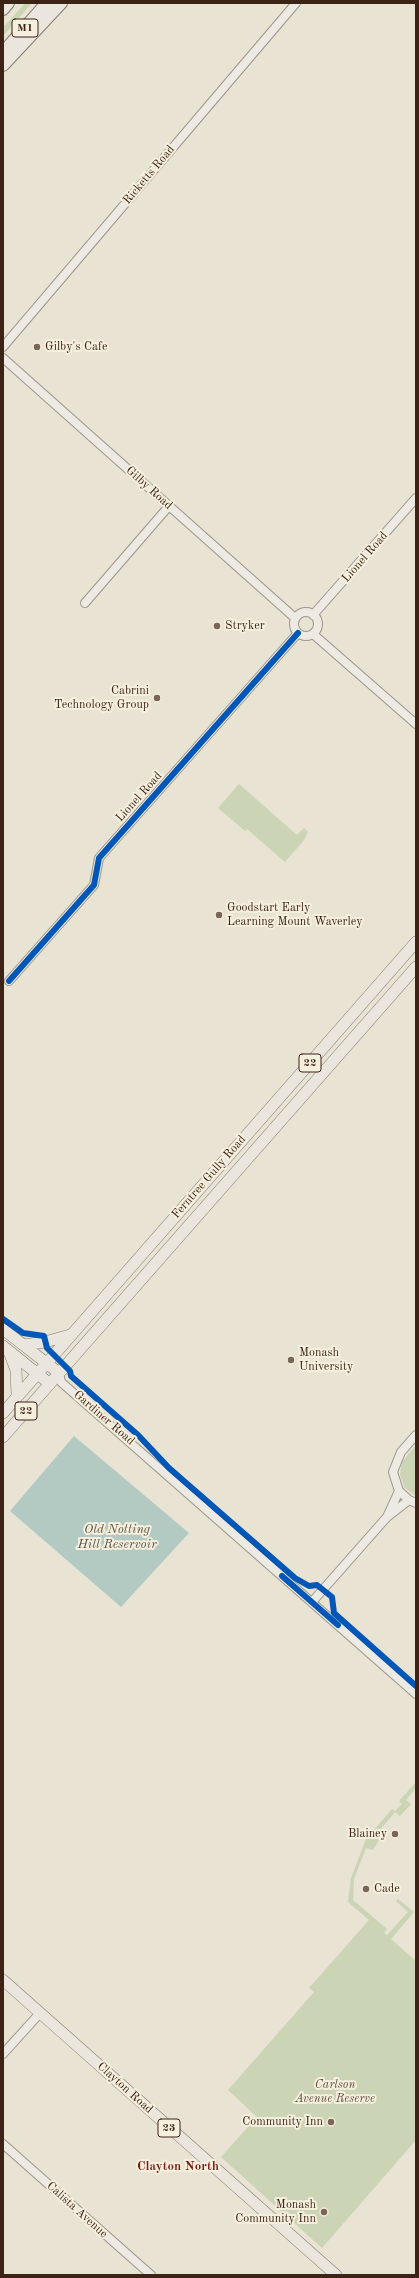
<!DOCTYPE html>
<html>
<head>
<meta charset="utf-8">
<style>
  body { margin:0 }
  #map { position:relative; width:419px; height:2278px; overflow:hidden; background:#e8e3d3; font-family:"Old Standard TT",serif }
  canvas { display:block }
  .frame { position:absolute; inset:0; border:4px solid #3d2316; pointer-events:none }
</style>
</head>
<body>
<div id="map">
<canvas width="419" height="2278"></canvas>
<div class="frame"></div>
</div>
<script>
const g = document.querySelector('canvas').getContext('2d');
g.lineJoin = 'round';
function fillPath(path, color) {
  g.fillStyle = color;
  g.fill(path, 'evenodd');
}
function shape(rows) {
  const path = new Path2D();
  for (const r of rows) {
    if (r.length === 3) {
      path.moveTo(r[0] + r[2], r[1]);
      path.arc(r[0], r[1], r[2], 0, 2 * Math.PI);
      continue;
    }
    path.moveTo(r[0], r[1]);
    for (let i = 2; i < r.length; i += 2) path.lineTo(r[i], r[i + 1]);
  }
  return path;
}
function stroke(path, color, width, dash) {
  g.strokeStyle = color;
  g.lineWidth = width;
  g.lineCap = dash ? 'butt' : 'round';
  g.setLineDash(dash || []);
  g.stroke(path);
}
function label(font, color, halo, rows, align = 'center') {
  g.font = font + ' "Old Standard TT",serif';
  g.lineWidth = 4;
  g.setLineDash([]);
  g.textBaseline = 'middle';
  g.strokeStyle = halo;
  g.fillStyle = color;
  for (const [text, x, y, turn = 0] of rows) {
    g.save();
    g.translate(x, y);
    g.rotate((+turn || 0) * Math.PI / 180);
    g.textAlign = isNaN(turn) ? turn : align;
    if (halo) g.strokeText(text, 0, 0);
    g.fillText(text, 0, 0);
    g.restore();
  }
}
fillPath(shape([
  [25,3,32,3,3,36,3,28],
  [239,784,297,835,304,828,308,832,304,840,285,862,247,829,245,831,218,808],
  [416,1445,416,1496,405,1488,400,1475,402,1462],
  [416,1782,416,1788,406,1800,411,1804,400,1816,395,1812,375,1836,379,1840,373,1850,366,1848,354,1879,353,1900,387,1929,384,1933,387,1935,408,1912,396,1901,398,1899,414,1912,391,1939,416,1961,416,2140,322,2248,221,2157,257,2117,228,2090,314,1992,309,1988,369,1920,348,1902,351,1878,366,1839,392,1809,395,1811,402,1804,399,1801]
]), '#cbd4b5');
fillPath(shape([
  [74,1436,189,1533,121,1607,10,1511]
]), '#b2cac2');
const minor = shape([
  [3,347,296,3],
  [3,358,295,618],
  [85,603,169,506],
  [306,624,12],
  [313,615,416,498],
  [313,634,416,724],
  [9,981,94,885,99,858,298,633],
  [59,1373,61,1382,416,1694],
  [416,1435,401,1452,393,1472,399,1491,409,1500,416,1503],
  [387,1517,399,1491],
  [312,1602,387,1517,409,1500],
  [3,2054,40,2013],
  [3,2144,151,2275]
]);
const major = shape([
  [3,1329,59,1373],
  [24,1345,45,1342,70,1335],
  [3,1346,50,1384],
  [9,1352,16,1370,17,1395],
  [3,1413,416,942],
  [3,1437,416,967],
  [3,1980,336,2275]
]);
const highway = shape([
  [3,9,8,3],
  [3,53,47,3],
  [3,65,61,3]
]);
stroke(minor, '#9c958b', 10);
stroke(major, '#837c72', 12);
stroke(highway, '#837c72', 14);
stroke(minor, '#eceae2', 8);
stroke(major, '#eae6dd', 11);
stroke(highway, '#eae6dd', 12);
stroke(shape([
  [9,981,94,885,99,858,298,633],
  [3,1319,23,1333,44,1336,47,1348,70,1371,71,1376,138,1435,169,1468,295,1578,309,1586,317,1585,332,1597,334,1613,416,1686],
  [282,1576,338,1625]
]), '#0057b8', 6);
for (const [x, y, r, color] of [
  [37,347,4,"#796658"],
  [217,626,4,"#796658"],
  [157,698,4,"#796658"],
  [219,915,4,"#796658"],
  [291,1360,4,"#796658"],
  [395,1834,4,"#796658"],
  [366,1889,4,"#796658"],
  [331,2122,4,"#796658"],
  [324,2212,4,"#796658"]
]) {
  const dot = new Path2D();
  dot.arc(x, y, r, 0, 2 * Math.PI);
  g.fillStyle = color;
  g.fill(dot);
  stroke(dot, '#f5efdd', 1.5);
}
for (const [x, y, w] of [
  [25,28,26],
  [310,1063,22],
  [26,1411,22],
  [169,2128,22]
]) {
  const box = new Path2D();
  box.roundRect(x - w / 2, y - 9, w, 18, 3);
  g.fillStyle = '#f5efdd';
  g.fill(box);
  stroke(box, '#3d2316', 1);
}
label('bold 11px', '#3d2316', null, [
  ["M1",25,28],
  ["22",310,1063],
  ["22",26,1411],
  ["23",169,2128]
]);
label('12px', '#3d2316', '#f5efdd', [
  ["Ricketts Road",149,175,-50],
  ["Gilby Road",149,488,42],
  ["Lionel Road",365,557,-49],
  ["Lionel Road",139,797,-48],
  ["Ferntree Gully Road",209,1177,-49],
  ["Gardiner Road",104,1418,41],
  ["Clayton Road",125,2088,42],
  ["Calista Avenue",77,2210,42]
]);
label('12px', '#3d2316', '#f5efdd', [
  ["Gilby's Cafe",45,347],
  ["Stryker",225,626],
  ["Cabrini",149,691,"right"],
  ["Technology Group",149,705,"right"],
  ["Goodstart Early",227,908],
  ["Learning Mount Waverley",227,922],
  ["Monash",299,1353],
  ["University",299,1367],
  ["Blainey",387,1834,"right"],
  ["Cade",374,1889],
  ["Community Inn",323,2122,"right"],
  ["Monash",316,2205,"right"],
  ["Community Inn",316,2219,"right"]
], 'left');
label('italic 12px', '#5b4c38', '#f5efdd', [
  ["Carlson",335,2085],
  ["Avenue Reserve",335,2099]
]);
label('italic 13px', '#595248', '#f5efdd', [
  ["Old Notting",117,1530],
  ["Hill Reservoir",117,1545]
]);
label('bold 13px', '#7a1f14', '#f5efdd', [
  ["Clayton North",178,2167]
]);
</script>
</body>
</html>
